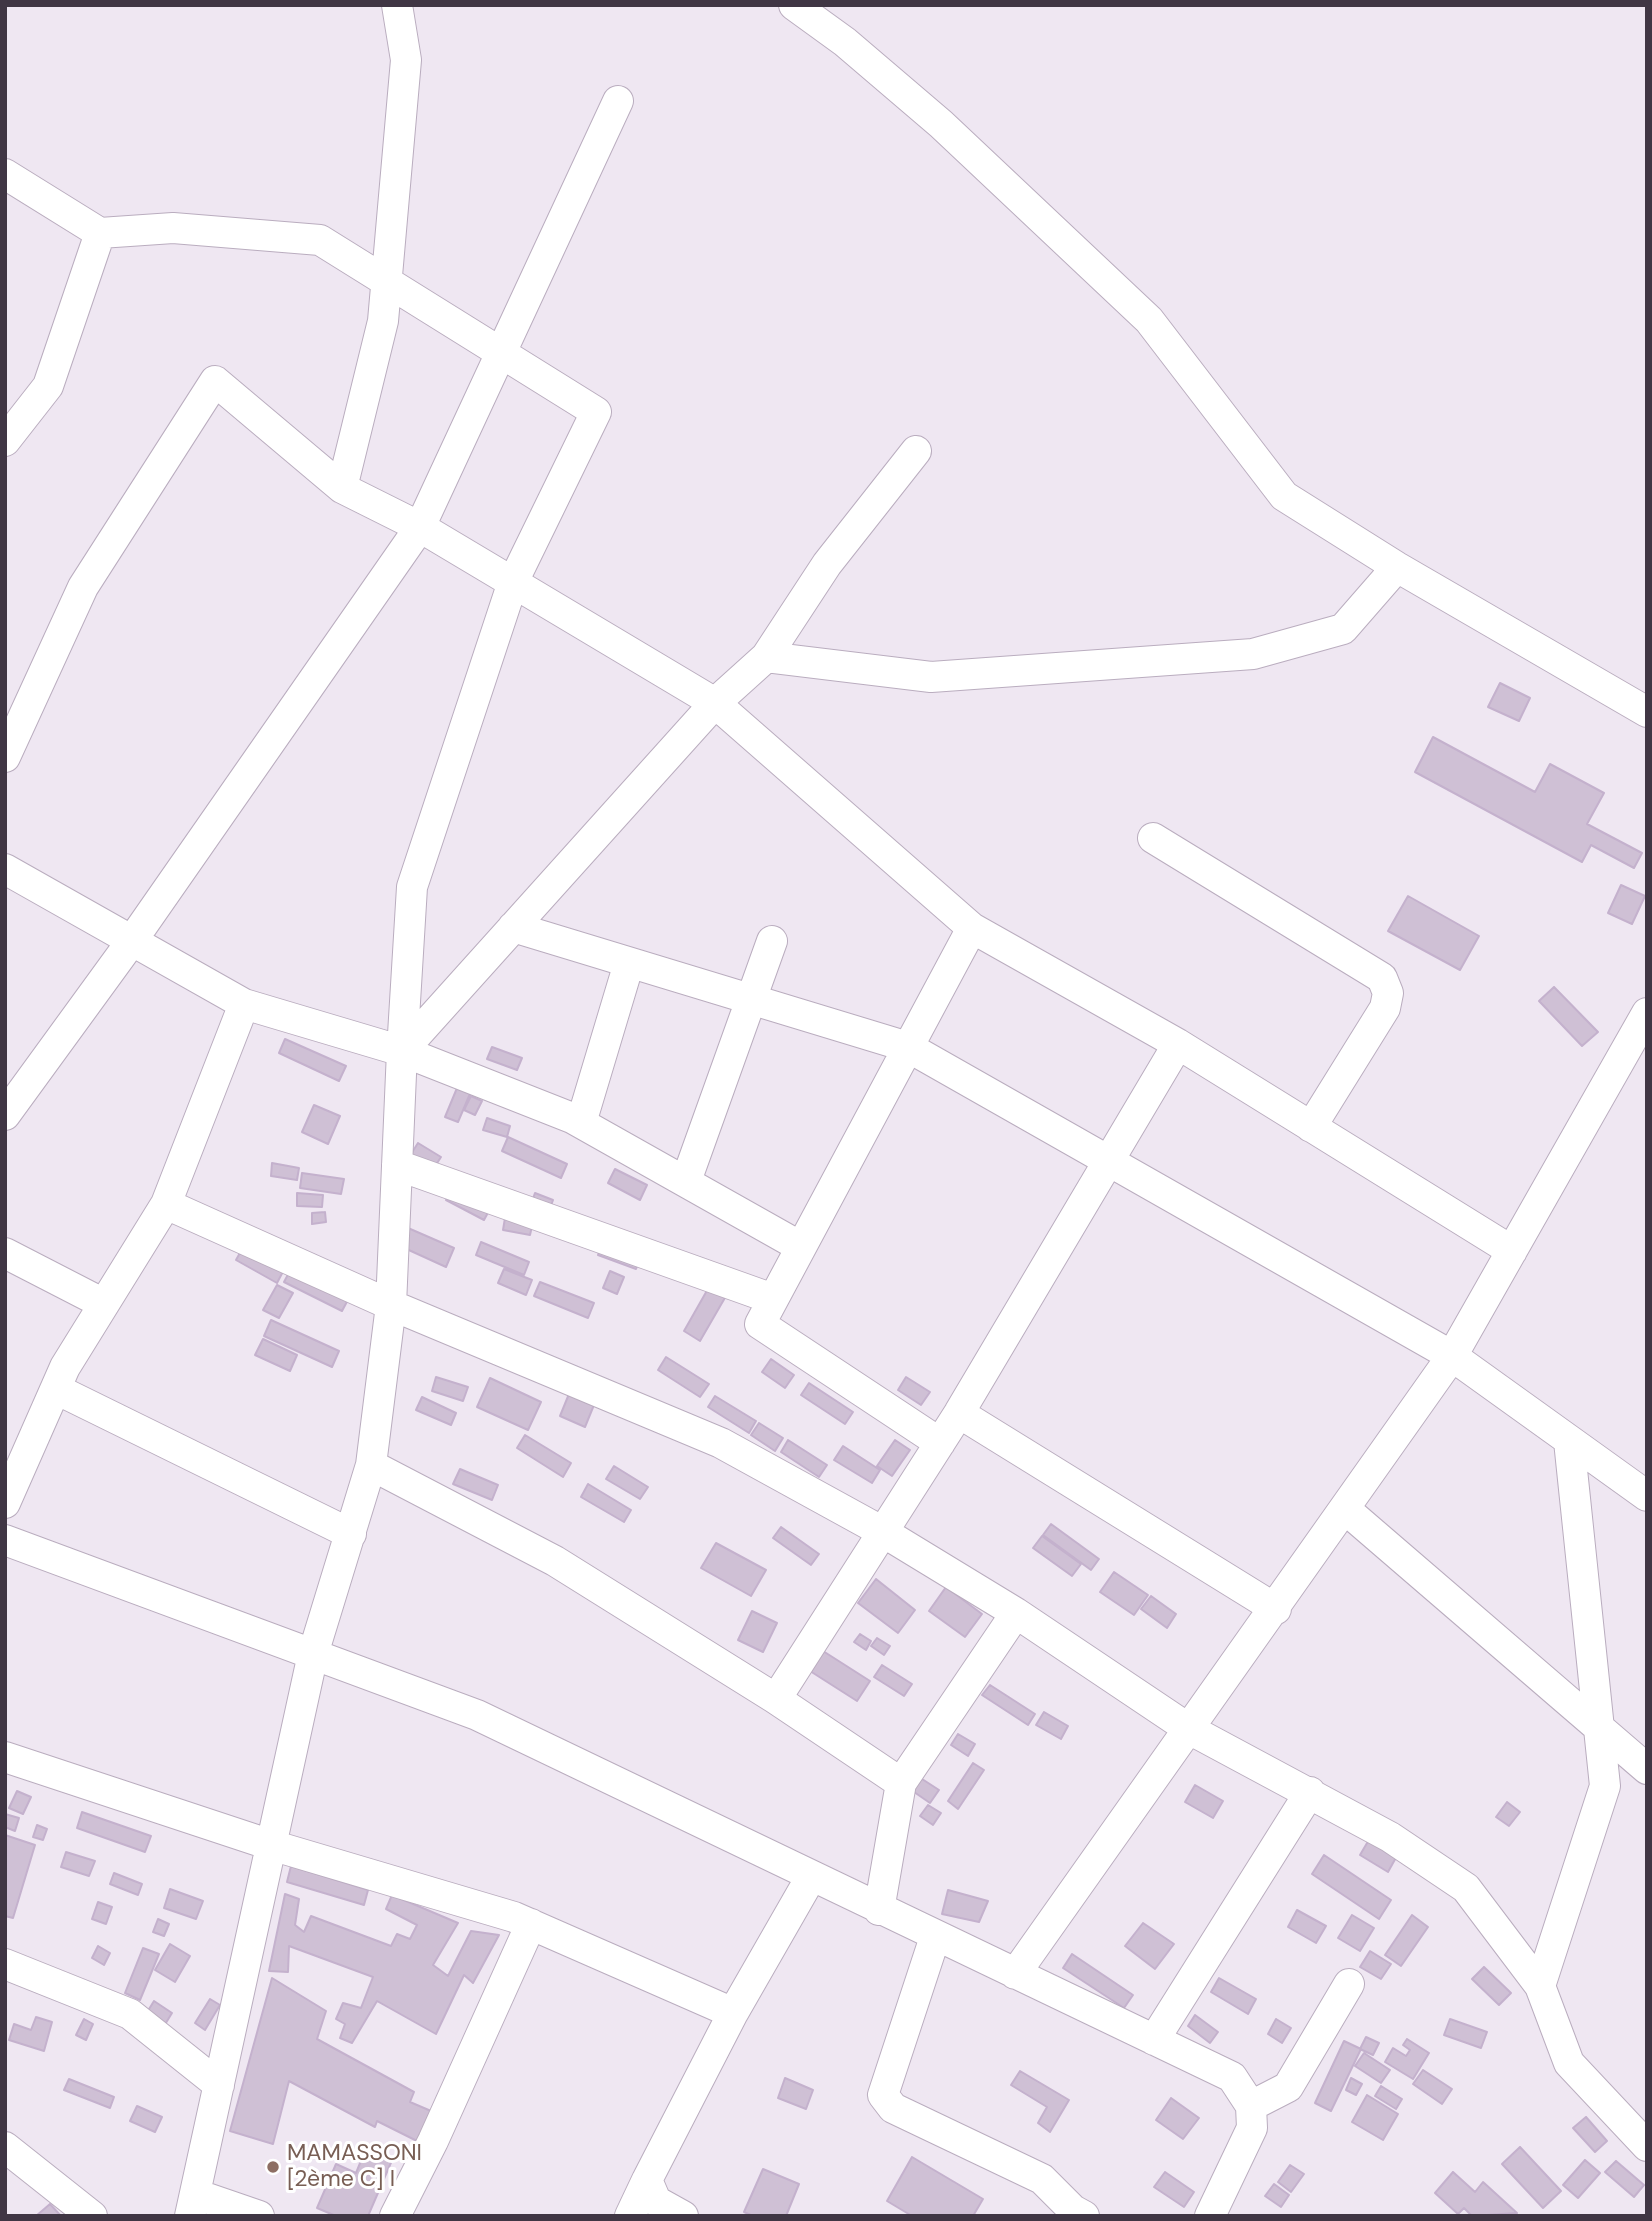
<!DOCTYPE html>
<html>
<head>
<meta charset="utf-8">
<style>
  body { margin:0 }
  #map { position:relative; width:1652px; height:2221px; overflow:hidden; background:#efe7f2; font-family:"DM Sans",sans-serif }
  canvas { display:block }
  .frame { position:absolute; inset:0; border:7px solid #403644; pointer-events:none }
</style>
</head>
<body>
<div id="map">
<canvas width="1652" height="2221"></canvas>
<div class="frame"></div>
</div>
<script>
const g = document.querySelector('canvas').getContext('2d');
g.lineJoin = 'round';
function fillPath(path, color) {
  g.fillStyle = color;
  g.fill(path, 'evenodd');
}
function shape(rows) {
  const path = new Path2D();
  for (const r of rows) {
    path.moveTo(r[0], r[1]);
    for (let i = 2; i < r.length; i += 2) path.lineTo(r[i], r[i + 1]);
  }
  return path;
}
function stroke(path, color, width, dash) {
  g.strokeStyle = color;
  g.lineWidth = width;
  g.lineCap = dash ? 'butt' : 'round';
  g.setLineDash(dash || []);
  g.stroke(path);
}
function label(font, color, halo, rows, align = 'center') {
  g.font = font + ' "DM Sans",sans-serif';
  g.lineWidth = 6;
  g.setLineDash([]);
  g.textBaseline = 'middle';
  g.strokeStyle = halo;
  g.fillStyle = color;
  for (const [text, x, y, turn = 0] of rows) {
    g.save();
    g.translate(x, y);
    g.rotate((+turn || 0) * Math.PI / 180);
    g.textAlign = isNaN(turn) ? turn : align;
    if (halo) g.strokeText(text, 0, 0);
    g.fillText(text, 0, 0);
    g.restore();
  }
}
const building = shape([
  [1500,683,1530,698,1519,721,1488,707,1500,683],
  [1433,737,1535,792,1550,764,1604,793,1587,824,1642,853,1634,868,1591,845,1582,862,1415,772,1433,737],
  [1621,885,1645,896,1632,924,1608,913,1621,885],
  [1408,896,1479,936,1460,970,1388,931,1408,896],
  [1554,987,1598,1032,1582,1046,1539,1001,1554,987],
  [285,1039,346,1066,339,1081,279,1053,285,1039],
  [492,1047,522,1058,517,1070,487,1059,492,1047],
  [462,1076,475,1082,458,1122,445,1117,462,1076],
  [471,1096,482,1101,475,1115,464,1110,471,1096],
  [314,1105,340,1116,328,1144,302,1132,314,1105],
  [487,1118,510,1126,507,1137,483,1130,487,1118],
  [508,1137,567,1164,561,1178,502,1151,508,1137],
  [418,1143,441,1157,434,1168,411,1154,418,1143],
  [272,1163,299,1168,297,1180,271,1176,272,1163],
  [615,1169,647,1185,640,1200,608,1183,615,1169],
  [302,1173,344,1179,341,1194,300,1188,302,1173],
  [453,1187,491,1207,484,1220,446,1200,453,1187],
  [297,1193,323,1195,322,1207,297,1206,297,1193],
  [535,1193,553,1200,547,1217,529,1210,535,1193],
  [325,1212,326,1222,312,1224,312,1213,325,1212],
  [506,1212,534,1217,530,1235,503,1230,506,1212],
  [408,1228,454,1248,446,1267,400,1246,408,1228],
  [603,1241,641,1255,636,1269,598,1255,603,1241],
  [246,1242,287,1264,277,1283,236,1260,246,1242],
  [481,1242,529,1262,524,1275,476,1255,481,1242],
  [292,1267,350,1296,342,1311,284,1282,292,1267],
  [504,1269,532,1280,526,1295,498,1283,504,1269],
  [610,1271,624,1277,617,1294,603,1288,610,1271],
  [540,1282,594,1303,588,1318,534,1296,540,1282],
  [277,1285,293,1293,279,1318,263,1310,277,1285],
  [709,1287,726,1296,700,1341,684,1331,709,1287],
  [271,1320,339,1351,332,1367,264,1336,271,1320],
  [263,1339,297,1355,290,1371,255,1355,263,1339],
  [666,1357,709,1384,700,1397,658,1370,666,1357],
  [771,1359,794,1375,785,1388,762,1372,771,1359],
  [436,1377,468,1387,463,1401,432,1391,436,1377],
  [906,1377,930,1392,921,1405,898,1390,906,1377],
  [490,1378,541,1402,528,1430,477,1407,490,1378],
  [809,1383,853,1412,845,1424,801,1395,809,1383],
  [571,1389,596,1400,585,1427,560,1416,571,1389],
  [715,1396,756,1421,749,1433,708,1407,715,1396],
  [422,1397,456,1413,451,1425,416,1410,422,1397],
  [759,1423,783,1438,775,1451,751,1435,759,1423],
  [525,1435,571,1463,563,1477,517,1448,525,1435],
  [788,1440,827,1465,819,1477,781,1452,788,1440],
  [895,1440,910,1450,892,1476,877,1466,895,1440],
  [843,1446,880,1470,872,1483,834,1460,843,1446],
  [614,1466,648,1487,640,1499,606,1479,614,1466],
  [460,1469,498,1485,492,1500,453,1484,460,1469],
  [588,1484,631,1510,624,1522,581,1497,588,1484],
  [1051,1524,1099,1559,1091,1570,1043,1535,1051,1524],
  [781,1527,819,1554,811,1565,773,1538,781,1527],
  [1042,1536,1081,1564,1072,1576,1033,1548,1042,1536],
  [716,1543,766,1570,751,1596,701,1568,716,1543],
  [1114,1572,1148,1595,1134,1615,1100,1592,1114,1572],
  [876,1579,915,1610,898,1633,858,1603,876,1579],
  [946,1587,982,1614,965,1637,929,1611,946,1587],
  [1151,1596,1176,1614,1167,1628,1141,1609,1151,1596],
  [752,1611,777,1623,763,1652,738,1640,752,1611],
  [860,1634,871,1641,866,1650,854,1642,860,1634],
  [877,1638,890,1646,884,1655,871,1646,877,1638],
  [823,1651,870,1681,857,1701,810,1671,823,1651],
  [882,1665,912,1684,904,1696,874,1677,882,1665],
  [990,1685,1035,1714,1028,1725,982,1695,990,1685],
  [1044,1712,1068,1726,1061,1739,1036,1725,1044,1712],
  [958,1734,975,1744,968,1756,951,1745,958,1734],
  [973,1763,984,1770,958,1809,948,1801,973,1763],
  [919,1777,939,1790,930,1803,901,1783,919,1777],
  [1195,1785,1223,1801,1213,1818,1185,1802,1195,1785],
  [17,1791,31,1797,23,1814,9,1808,17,1791],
  [1507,1802,1520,1812,1509,1826,1496,1817,1507,1802],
  [928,1805,941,1813,933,1825,920,1816,928,1805],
  [82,1812,151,1836,145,1852,77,1828,82,1812],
  [5,1814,19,1818,15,1831,5,1827,5,1814],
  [37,1825,47,1829,43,1840,33,1837,37,1825],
  [5,1835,35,1845,13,1918,5,1916,5,1835],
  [1370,1838,1398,1854,1388,1872,1360,1855,1370,1838],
  [66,1852,95,1861,89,1876,61,1867,66,1852],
  [1324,1855,1391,1900,1379,1919,1312,1874,1324,1855],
  [291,1866,368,1890,364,1905,287,1882,291,1866],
  [114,1873,142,1884,138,1895,110,1884,114,1873],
  [170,1889,203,1901,196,1919,164,1908,170,1889],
  [948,1890,988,1901,979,1922,942,1914,948,1890],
  [285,1894,299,1899,295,1925,304,1932,311,1916,391,1946,397,1934,410,1939,417,1925,386,1909,392,1895,458,1923,433,1965,448,1976,471,1931,499,1935,473,1983,464,1975,436,2034,377,2001,352,2043,340,2038,345,2024,336,2019,343,2003,361,2008,373,1977,289,1946,288,1972,269,1971,285,1894],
  [98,1902,112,1907,106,1924,92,1919,98,1902],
  [1297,1910,1326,1926,1316,1943,1288,1927,1297,1910],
  [1352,1915,1374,1928,1360,1951,1338,1938,1352,1915],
  [1412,1915,1428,1927,1401,1966,1385,1955,1412,1915],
  [158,1919,169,1924,164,1936,153,1932,158,1919],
  [1143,1923,1174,1944,1155,1969,1125,1946,1143,1923],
  [170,1944,190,1956,175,1982,155,1970,170,1944],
  [98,1946,110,1953,104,1965,92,1958,98,1946],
  [143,1948,159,1954,140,2000,125,1993,143,1948],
  [1370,1951,1391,1964,1381,1979,1360,1967,1370,1951],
  [1072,1954,1133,1995,1124,2008,1063,1968,1072,1954],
  [1484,1967,1511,1993,1499,2005,1472,1979,1484,1967],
  [272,1978,326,2011,317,2039,414,2092,410,2102,431,2111,417,2141,377,2121,375,2127,289,2081,273,2144,230,2131,272,1978],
  [1219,1978,1256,1999,1248,2014,1211,1992,1219,1978],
  [210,1999,220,2005,205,2030,195,2023,210,1999],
  [154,2001,172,2013,164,2026,146,2014,154,2001],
  [1195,2015,1218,2032,1210,2043,1188,2026,1195,2015],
  [36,2017,52,2022,44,2051,9,2040,14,2024,31,2030,36,2017],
  [84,2019,93,2024,86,2040,76,2035,84,2019],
  [1276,2019,1291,2028,1282,2043,1268,2034,1276,2019],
  [1450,2019,1487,2032,1481,2048,1444,2035,1450,2019],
  [1366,2037,1379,2043,1373,2055,1360,2049,1366,2037],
  [1407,2039,1429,2053,1413,2079,1385,2062,1393,2048,1406,2056,1410,2050,1403,2045,1407,2039],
  [1344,2041,1361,2049,1331,2111,1315,2103,1344,2041],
  [1364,2053,1390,2070,1381,2083,1355,2066,1364,2053],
  [1423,2070,1452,2089,1442,2104,1413,2084,1423,2070],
  [1020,2071,1069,2100,1050,2132,1038,2123,1047,2107,1011,2085,1020,2071],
  [785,2078,813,2090,806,2109,778,2098,785,2078],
  [1351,2078,1362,2084,1356,2095,1346,2090,1351,2078],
  [69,2079,114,2097,110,2108,64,2090,69,2079],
  [1381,2086,1402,2099,1396,2109,1375,2096,1381,2086],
  [1367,2095,1398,2114,1383,2140,1352,2122,1367,2095],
  [1171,2098,1199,2118,1183,2139,1156,2120,1171,2098],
  [137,2106,162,2117,155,2132,130,2121,137,2106],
  [1586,2117,1607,2141,1595,2152,1573,2128,1586,2117],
  [367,2146,393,2158,368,2216,336,2216,317,2208,336,2164,356,2173,367,2146],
  [1520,2147,1561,2191,1543,2208,1502,2164,1520,2147],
  [912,2157,983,2199,973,2216,912,2216,887,2201,912,2157],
  [1585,2160,1600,2173,1578,2198,1563,2185,1585,2160],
  [1616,2161,1644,2185,1634,2197,1605,2172,1616,2161],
  [1290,2165,1304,2174,1291,2192,1278,2182,1290,2165],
  [763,2169,799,2184,786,2216,753,2216,744,2212,763,2169],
  [1165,2172,1194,2192,1184,2207,1154,2187,1165,2172],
  [1453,2172,1475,2192,1483,2182,1517,2213,1472,2216,1464,2208,1458,2214,1435,2193,1453,2172],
  [1274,2184,1289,2195,1281,2207,1265,2196,1274,2184],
  [50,2204,61,2216,36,2216,50,2204]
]);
fillPath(building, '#cfc0d5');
stroke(building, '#c4b1cd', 2);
const minor = shape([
  [397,5,406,60,383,321,342,488,420,527,715,703,972,928,1178,1044,1512,1251],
  [794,5,845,42,941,124,1149,320,1284,496,1397,567,1647,712],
  [5,174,100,233,173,228,320,240,596,412,513,582,412,887,402,1051],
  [5,441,48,386,100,233],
  [766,657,827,564,916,451],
  [5,757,83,587,215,381,342,488],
  [1153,838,1382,978,1388,993,1385,1008,1311,1127],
  [5,869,244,1004,402,1051,572,1118,801,1247],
  [513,927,908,1047,1452,1356,1647,1496],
  [5,1115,131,942,420,527,618,101],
  [581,1123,629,963],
  [397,1165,773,1299],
  [686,1181,772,941],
  [166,1204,391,1305,721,1443,883,1532,1016,1613,1189,1729,1390,1837,1466,1888,1540,1986,1569,2063,1647,2146],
  [5,1253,104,1304],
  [56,1389,351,1534],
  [959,1413,1276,1609],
  [940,1443,760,1324,972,928],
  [371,1465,555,1561,776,1699,901,1783],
  [5,1503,65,1367,166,1204,244,1004],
  [1345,1509,1647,1769],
  [5,1540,477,1715,1232,2077,1251,2106],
  [776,1699,959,1413,1178,1044],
  [5,1757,271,1845,514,1917,733,2013],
  [879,1910,901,1783,1016,1613],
  [935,1937,883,2095,893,2108,1042,2179,1073,2210,1084,2216],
  [5,1964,130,2014,219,2085],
  [1015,1974,1452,1356,1647,1013],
  [1540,1986,1605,1786,1569,1441],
  [1154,2040,1310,1792],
  [5,2147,92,2216],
  [195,2194,259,2216],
  [190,2216,313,1654,371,1465,391,1305,402,1051,715,703,766,657,931,677,1253,654,1343,629,1397,567],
  [395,2216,433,2141,531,1924],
  [630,2216,647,2180],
  [683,2216,656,2201,647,2180,733,2013,811,1877],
  [1210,2216,1252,2128,1251,2106,1288,2087,1349,1984]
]);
stroke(minor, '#baadbf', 32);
stroke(minor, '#fff', 30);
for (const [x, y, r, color] of [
  [273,2167,7,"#8d6e63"]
]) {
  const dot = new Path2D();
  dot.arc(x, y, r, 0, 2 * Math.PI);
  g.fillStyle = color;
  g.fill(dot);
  stroke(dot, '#fff', 2.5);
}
label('23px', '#785e54', '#fff', [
  ["MAMASSONI",287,2154],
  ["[2ème C] I",287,2180]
], 'left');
</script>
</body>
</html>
